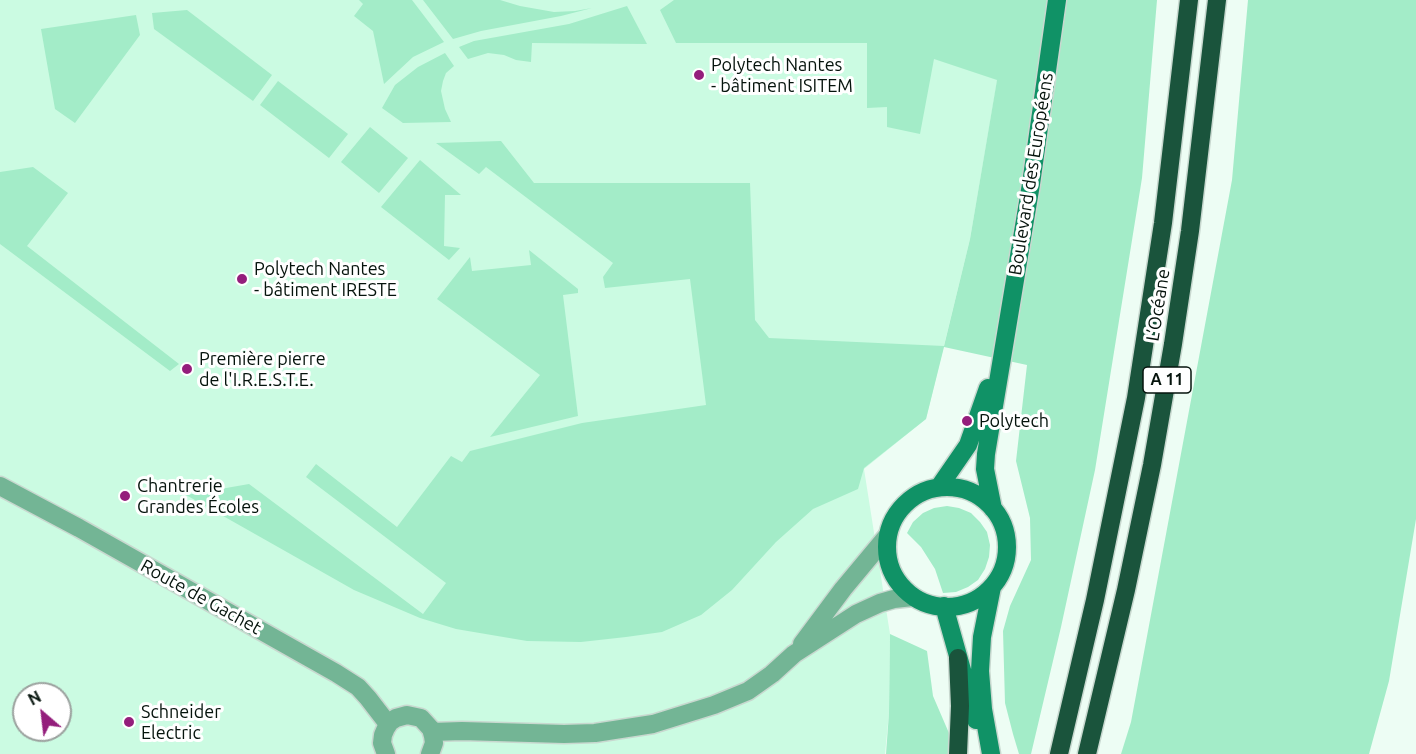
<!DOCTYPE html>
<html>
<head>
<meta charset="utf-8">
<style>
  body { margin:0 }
  #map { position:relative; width:1416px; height:754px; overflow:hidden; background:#edfdf4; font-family:Ubuntu,sans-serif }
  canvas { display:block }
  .north { position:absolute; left:12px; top:682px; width:60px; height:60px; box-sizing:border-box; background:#fff; border:2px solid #9ba19e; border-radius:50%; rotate:332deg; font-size:16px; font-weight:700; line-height:24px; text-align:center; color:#05130c }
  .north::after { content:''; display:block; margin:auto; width:21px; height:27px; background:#941e7c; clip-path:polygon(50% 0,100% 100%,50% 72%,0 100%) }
</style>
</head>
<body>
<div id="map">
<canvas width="1416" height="754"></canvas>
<div class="north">N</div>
</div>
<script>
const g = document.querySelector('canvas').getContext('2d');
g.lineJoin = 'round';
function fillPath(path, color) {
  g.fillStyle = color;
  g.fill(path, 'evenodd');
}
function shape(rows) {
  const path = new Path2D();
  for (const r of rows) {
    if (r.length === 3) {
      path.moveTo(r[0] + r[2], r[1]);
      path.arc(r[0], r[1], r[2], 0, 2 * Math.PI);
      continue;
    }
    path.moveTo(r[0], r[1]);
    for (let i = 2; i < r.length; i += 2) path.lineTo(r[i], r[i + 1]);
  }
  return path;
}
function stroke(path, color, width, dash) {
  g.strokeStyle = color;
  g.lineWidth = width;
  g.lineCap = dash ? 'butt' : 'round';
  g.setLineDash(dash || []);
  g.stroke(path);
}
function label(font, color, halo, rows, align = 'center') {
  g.font = font + ' Ubuntu,sans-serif';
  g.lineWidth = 6;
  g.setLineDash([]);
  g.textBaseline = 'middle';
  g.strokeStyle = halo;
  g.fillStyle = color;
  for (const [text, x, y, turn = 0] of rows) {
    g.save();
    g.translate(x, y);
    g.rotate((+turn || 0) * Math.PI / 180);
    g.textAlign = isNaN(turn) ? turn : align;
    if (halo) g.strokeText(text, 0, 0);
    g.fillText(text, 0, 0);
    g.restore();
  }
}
fillPath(shape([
  [0,0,1011,0,970,239,926,419,864,469,890,634,889,713,885,754,0,754],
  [24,694,60,694,60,730,24,730]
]), '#cbfbe2');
fillPath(shape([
  [359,0,412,0,444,42,413,57,384,84,373,31,354,16,363,4],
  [423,0,500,0,520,6,554,12,575,11,592,8,561,16,481,31,453,39],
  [674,0,1157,0,1142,178,1095,470,1061,627,1031,754,1019,754,1013,734,1005,703,1003,631,1010,606,1031,560,1030,518,1016,461,1027,365,944,347,926,419,864,468,858,489,813,509,776,542,732,590,701,615,662,632,626,637,581,642,527,641,456,629,420,618,354,590,186,495,249,484,423,614,446,583,306,477,316,464,397,527,451,456,462,462,470,451,582,423,706,405,690,279,605,288,603,277,613,263,486,167,479,174,436,143,501,141,534,183,750,183,755,320,769,338,944,346,970,239,997,80,934,59,920,134,887,127,887,107,867,108,867,43,676,43,660,10],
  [1248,0,1416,0,1416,519,1389,681,1369,754,1121,754,1131,722,1232,180],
  [627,6,647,44,532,43,531,62,516,60,504,55,488,53,468,59,459,47,474,41,569,24],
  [187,10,272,75,253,101,154,29,152,13],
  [136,15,140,35,75,123,55,109,41,29],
  [445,53,454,66,446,73,443,81,441,91,445,109,451,122,403,123,382,108,395,85,418,67],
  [278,81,348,134,329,158,260,105],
  [370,127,408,158,379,193,341,162],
  [420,160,461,195,445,195,444,246,460,248,449,260,381,207],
  [33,167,68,193,27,246,179,364,170,371,0,244,0,172],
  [529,250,578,289,578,293,563,295,578,416,490,437,540,375,437,299,470,257,472,271,531,265],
  [947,506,959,508,971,513,980,522,987,532,990,545,989,557,985,569,978,580,968,587,956,592,943,593,935,569,921,547,907,533,913,522,923,513,934,508],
  [890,634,927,651,933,696,958,754,886,754,889,713]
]), '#a3ecc8');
const street = shape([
  [0,486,79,528,336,673,358,687,368,698,388,724],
  [802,644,843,589,888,535],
  [432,732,462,731,564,734,595,733,653,724,714,705,748,691,772,674,794,654,856,614,880,603,894,599,913,597],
  [386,754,382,743,383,735,386,728,390,722,396,718,407,715,421,718,431,729,433,736,434,743,430,754]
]);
const secondary = shape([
  [939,487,968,445,988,388],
  [947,547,60],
  [993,509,985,469,986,454,1031,184,1057,0],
  [944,606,976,720],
  [991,754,983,709,980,671,982,637,992,587]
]);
const highway = shape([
  [958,658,960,706,958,754],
  [1059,754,1095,600,1136,398,1163,223,1189,0],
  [1087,754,1126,590,1152,465,1173,344,1190,231,1217,0]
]);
stroke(street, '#c8d8cf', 21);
stroke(secondary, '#c8d8cf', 21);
stroke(highway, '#c8d8cf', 21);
stroke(street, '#73b595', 18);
stroke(secondary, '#109266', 18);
stroke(highway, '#1a543c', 18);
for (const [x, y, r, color] of [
  [699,75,6,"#941e7c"],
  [242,279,6,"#941e7c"],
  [187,369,6,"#941e7c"],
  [967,421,6,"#941e7c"],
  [125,496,6,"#941e7c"],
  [129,722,6,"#941e7c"]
]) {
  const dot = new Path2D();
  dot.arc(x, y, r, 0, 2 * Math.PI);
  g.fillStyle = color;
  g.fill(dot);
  stroke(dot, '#fff', 2);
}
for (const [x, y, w] of [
  [1167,380,48]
]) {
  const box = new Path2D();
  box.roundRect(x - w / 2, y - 13, w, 26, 4.5);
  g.fillStyle = '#fff';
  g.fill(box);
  stroke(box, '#05130c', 1.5);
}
label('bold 16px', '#05130c', null, [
  ["A 11",1167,380]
]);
label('18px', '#05130c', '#fff', [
  ["Polytech Nantes",711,65],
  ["- bâtiment ISITEM",711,86],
  ["Polytech Nantes",254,269],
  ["- bâtiment IRESTE",254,290],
  ["Première pierre",199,359],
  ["de l'I.R.E.S.T.E.",199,380],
  ["Polytech",979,421],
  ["Chantrerie",137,486],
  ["Grandes Écoles",137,507],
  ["Schneider",141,712],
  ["Electric",141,733]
], 'left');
label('18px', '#05130c', '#fff', [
  ["Boulevard des Européens",1031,174,-81],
  ["L’Océane",1158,305,-81],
  ["Route de Gachet",201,597,29]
]);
</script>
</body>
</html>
